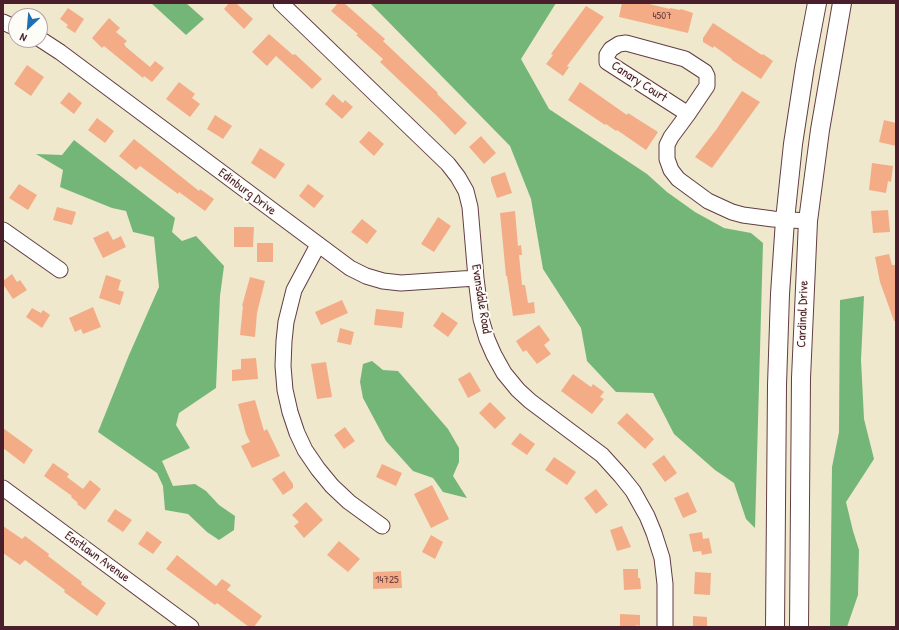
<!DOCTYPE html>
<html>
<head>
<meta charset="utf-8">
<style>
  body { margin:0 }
  #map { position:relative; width:899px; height:630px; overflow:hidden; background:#efe8cd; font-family:"Patrick Hand",sans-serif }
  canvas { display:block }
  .frame { position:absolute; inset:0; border:4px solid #4a1f2b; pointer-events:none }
  .north { position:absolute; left:8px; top:8px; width:40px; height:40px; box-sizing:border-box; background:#fdfcf7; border:1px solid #b5a4a5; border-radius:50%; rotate:206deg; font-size:11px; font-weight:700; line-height:16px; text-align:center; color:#4a1f2b }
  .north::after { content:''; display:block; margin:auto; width:14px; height:18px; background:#1f6fb2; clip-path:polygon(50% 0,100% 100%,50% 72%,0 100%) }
</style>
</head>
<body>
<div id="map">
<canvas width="899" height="630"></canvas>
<div class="frame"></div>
<div class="north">N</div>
</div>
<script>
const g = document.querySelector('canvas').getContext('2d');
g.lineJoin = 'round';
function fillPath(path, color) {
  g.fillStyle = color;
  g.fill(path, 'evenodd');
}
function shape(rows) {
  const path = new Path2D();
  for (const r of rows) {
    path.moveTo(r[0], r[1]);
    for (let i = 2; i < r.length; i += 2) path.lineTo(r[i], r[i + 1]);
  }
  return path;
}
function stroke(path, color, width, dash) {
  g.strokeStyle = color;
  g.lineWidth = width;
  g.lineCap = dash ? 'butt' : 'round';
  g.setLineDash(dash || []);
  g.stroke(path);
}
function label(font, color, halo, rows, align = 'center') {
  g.font = font + ' "Patrick Hand",sans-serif';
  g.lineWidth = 4;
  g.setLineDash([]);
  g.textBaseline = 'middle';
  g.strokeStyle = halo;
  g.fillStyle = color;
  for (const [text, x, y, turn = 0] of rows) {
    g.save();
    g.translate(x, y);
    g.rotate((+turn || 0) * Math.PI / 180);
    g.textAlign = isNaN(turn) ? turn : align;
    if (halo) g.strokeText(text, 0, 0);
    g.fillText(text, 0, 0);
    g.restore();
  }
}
fillPath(shape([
  [151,3,186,3,204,19,186,35],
  [370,3,556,3,521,59,549,109,647,174,667,192,695,212,724,228,751,233,763,243,755,528,746,519,734,483,715,470,674,434,653,393,616,392,587,361,581,328,543,269,531,199,510,146],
  [74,140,175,218,172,232,182,241,196,236,224,266,220,296,216,388,179,413,176,425,190,448,162,461,173,486,195,484,206,491,219,505,235,516,234,530,219,540,207,532,188,514,165,510,163,486,157,473,98,432,129,355,159,287,154,237,133,232,126,211,112,208,60,187,63,170,36,154,62,155],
  [864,296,861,360,864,419,874,459,846,502,853,531,859,550,858,595,847,627,830,627,832,467,839,432,840,300],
  [372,361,383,370,398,371,448,429,459,448,459,462,453,476,467,498,443,492,433,478,413,471,386,441,363,398,360,382,363,364]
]), '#74b678');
fillPath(shape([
  [229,3,236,3,253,19,244,29,224,9],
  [338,3,344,3,385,39,383,41,438,93,437,94,467,123,455,135,438,117,380,62,383,59,356,35,358,34,331,11],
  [622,3,645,3,670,9,670,8,680,10,681,9,693,13,688,33,619,17],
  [586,6,604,17,567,66,569,67,563,76,546,64,553,55,551,54],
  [68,8,84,19,75,33,66,27,68,25,60,19],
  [109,18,120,28,116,32,127,41,124,44,126,47,150,67,155,61,164,68,152,82,144,76,143,78,104,46,102,48,92,38],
  [713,23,762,55,763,54,773,61,761,79,732,60,732,59,714,46,713,48,703,42,703,38],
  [269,34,293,55,295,54,322,79,312,89,276,56,267,66,252,52],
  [27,65,44,77,31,96,14,84],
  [179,82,195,94,192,98,200,104,190,117,166,99],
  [580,82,617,108,627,115,628,113,658,132,646,150,617,130,616,131,606,124,605,125,568,100],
  [742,91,760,102,712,168,695,157,716,130],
  [69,92,82,103,74,114,60,103],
  [333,94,343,103,345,100,353,107,342,119,325,104],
  [215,115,232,126,223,139,207,129],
  [97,118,114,131,105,143,88,130],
  [884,120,896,123,896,146,879,142],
  [369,131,384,144,374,156,359,142],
  [481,136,496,153,484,164,469,147],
  [134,139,199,191,200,189,214,199,205,211,179,192,178,194,140,166,136,170,119,156],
  [260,148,285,164,275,179,251,163],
  [872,163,893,166,891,182,888,181,886,193,869,190],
  [505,172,512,193,497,198,491,181,491,177],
  [19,184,37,195,28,210,9,198],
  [308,184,324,196,314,208,299,196],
  [57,207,76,212,72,225,53,220],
  [888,210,890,232,873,233,871,211],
  [515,211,518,246,521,245,522,255,519,255,522,285,525,285,528,303,534,302,535,313,513,316,507,276,506,276,500,213],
  [438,217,451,226,434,252,421,244],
  [362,219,377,231,367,244,351,232],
  [234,227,254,227,253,247,234,247],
  [108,231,113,240,121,236,126,247,103,258,93,238],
  [257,243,273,243,273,262,257,262],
  [889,254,892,265,896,265,896,321,894,321,880,282,875,257],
  [12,274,17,282,20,280,27,290,13,299,3,284,3,281],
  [106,275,121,280,118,290,124,292,120,305,99,298],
  [250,277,265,281,257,313,255,337,240,335,243,306,242,306],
  [342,300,348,313,321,325,315,312],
  [93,307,101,327,83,334,81,329,75,332,69,318],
  [32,308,41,313,43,310,50,315,42,328,26,317],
  [376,309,404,312,402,328,374,325],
  [442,312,458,323,448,337,433,326],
  [539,325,550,340,544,345,551,354,537,364,526,350,523,352,516,341],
  [340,328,354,332,351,345,337,342],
  [256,358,258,379,232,381,232,370,241,369,241,359],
  [326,362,332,397,317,399,311,364],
  [470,372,481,391,468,398,458,379],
  [573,374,591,387,593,384,604,392,600,397,604,399,592,414,561,391],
  [255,400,264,431,267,429,280,456,252,468,241,446,250,442,246,434,238,404],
  [490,402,506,418,495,429,479,413],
  [627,413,654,439,645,449,617,423],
  [345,427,355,441,344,449,334,435],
  [3,428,33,450,24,464,3,448],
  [520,433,535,444,527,455,511,444],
  [664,455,677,473,665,482,652,464],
  [554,457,576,472,567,485,545,470],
  [53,463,69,474,67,477,83,489,90,480,101,489,85,510,77,504,78,503,71,497,72,496,44,476],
  [382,464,402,473,396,486,376,477],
  [284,471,293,484,293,488,283,495,272,479],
  [432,485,449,519,431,528,414,494],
  [596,489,608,505,596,514,584,498],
  [688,492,697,512,683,518,674,498],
  [306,502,323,520,304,538,294,526,299,522,292,515],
  [115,509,132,520,123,532,107,521],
  [3,526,22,539,25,536,49,554,48,556,82,582,81,584,106,603,97,616,64,592,65,590,25,560,20,565,3,553],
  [622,526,631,547,617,551,610,530],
  [147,531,162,542,153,554,138,544],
  [702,532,703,539,709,538,712,553,702,555,701,551,693,552,689,534],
  [431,535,443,542,435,559,422,552],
  [339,541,360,559,348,572,327,555],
  [177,555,216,586,222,579,231,585,227,590,262,616,254,627,249,627,217,603,215,605,166,569],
  [623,569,638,569,638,578,640,578,641,589,624,590],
  [401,571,402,588,373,589,373,572],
  [695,572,711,573,710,595,694,594],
  [620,614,640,615,640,626,636,625,636,627,620,627],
  [693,616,707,617,707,627,693,627]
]), '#f4ac87');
const minor = shape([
  [281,3,448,164,458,177,466,191,470,207,476,278,481,319,487,339,494,355,504,373,518,390,530,401,602,455,621,476,633,491,647,516,654,533,662,558,665,584,665,627],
  [3,22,16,28],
  [40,39,60,52,350,268,366,276,383,281,401,283,476,278],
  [626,43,685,59,705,72,707,76,707,86,688,114,607,62,607,55,611,49,619,44,626,43],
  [688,114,671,137,667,145,667,159,671,170,678,179,708,201,732,212,743,215,773,219,808,221],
  [3,230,60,270],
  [318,245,294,290,286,322,284,341,283,366,285,390,290,412,297,433,305,450,318,469,332,486,349,502,382,526],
  [3,488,191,627]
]);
const major = shape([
  [775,627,777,385,780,294,785,220,793,144,805,66,817,3],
  [799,627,801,378,808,221,820,130,842,3]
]);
stroke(minor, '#633d43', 17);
stroke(major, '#633d43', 20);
stroke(minor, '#fff', 15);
stroke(major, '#fff', 18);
label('11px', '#744242', null, [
  ["4507",662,16],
  ["14725",387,580]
]);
label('13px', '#4a1f2b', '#fdfcf7', [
  ["Canary Court",639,82,33],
  ["Edinburg Drive",247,192,37],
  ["Evansdale Road",481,299,81],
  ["Cardinal Drive",803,314,-88],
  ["Eastlawn Avenue",97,557,36]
]);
</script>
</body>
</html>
